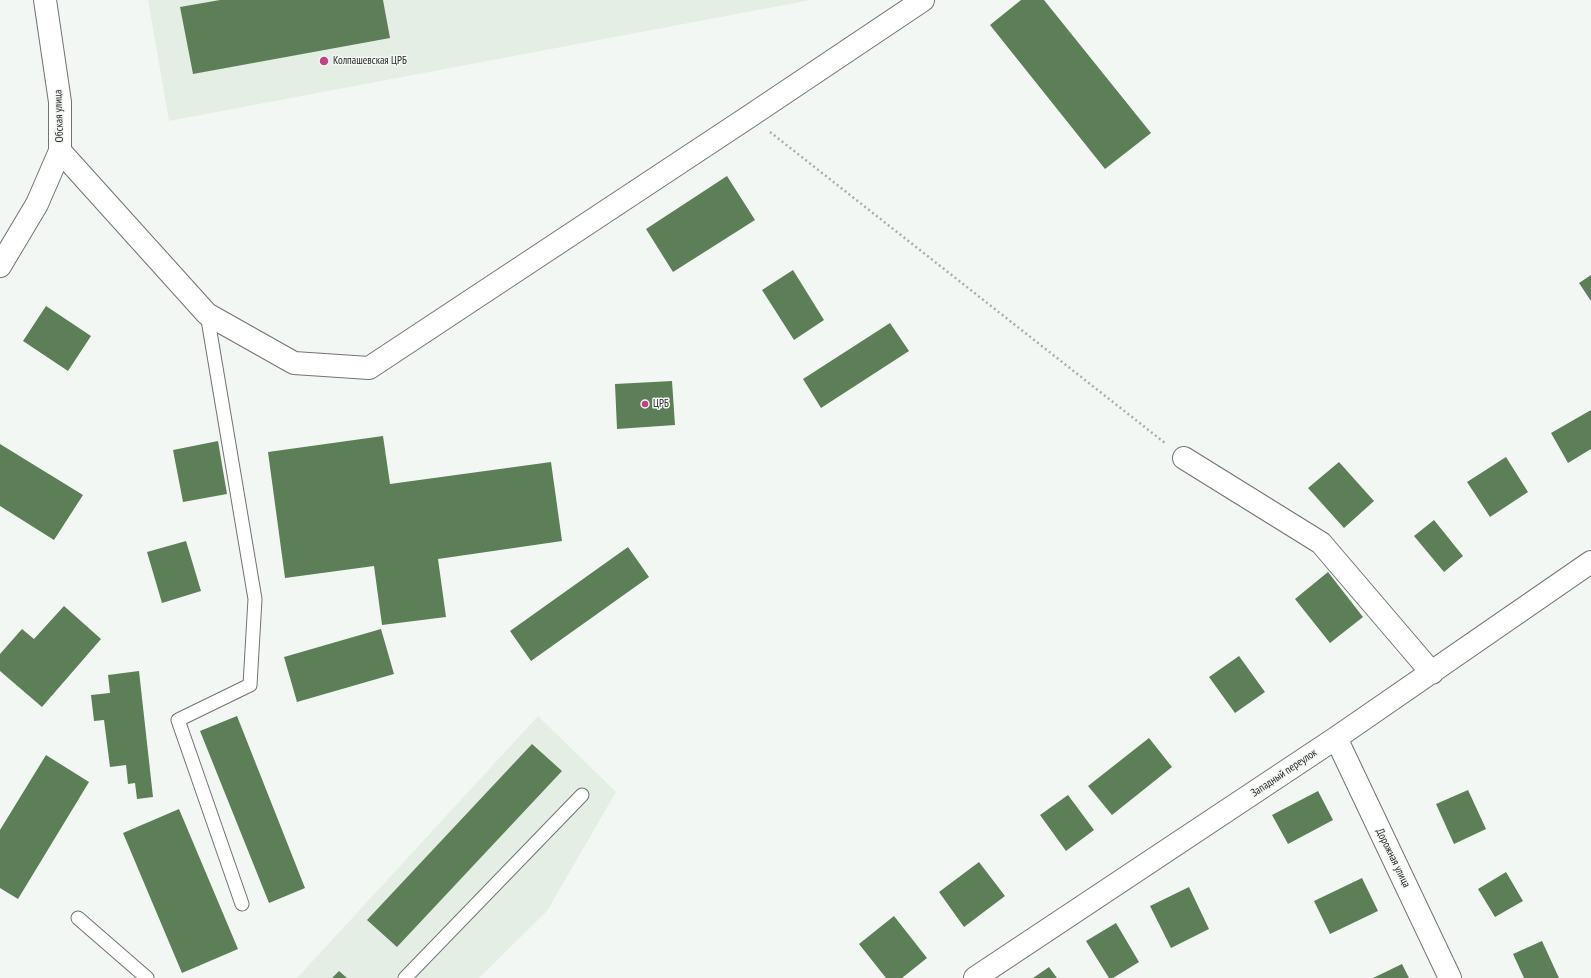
<!DOCTYPE html>
<html>
<head>
<meta charset="utf-8">
<style>
  body { margin:0 }
  canvas { display:block; background:#f3f7f3 }
</style>
</head>
<body>
<canvas width="1591" height="978"></canvas>
<script>
const g = document.querySelector('canvas').getContext('2d');
g.lineJoin = 'round';
function fillPath(path, color) {
  g.fillStyle = color;
  g.fill(path, 'evenodd');
}
function shape(rows) {
  const path = new Path2D();
  for (const r of rows) {
    path.moveTo(r[0], r[1]);
    for (let i = 2; i < r.length; i += 2) path.lineTo(r[i], r[i + 1]);
  }
  return path;
}
function stroke(path, color, width, dash) {
  g.strokeStyle = color;
  g.lineWidth = width;
  g.lineCap = dash ? 'butt' : 'round';
  g.setLineDash(dash || []);
  g.stroke(path);
}
function label(font, color, halo, rows, align = 'center') {
  g.font = font + ' "PT Sans Narrow",sans-serif';
  g.lineWidth = 3;
  g.setLineDash([]);
  g.textBaseline = 'middle';
  g.strokeStyle = halo;
  g.fillStyle = color;
  for (const [text, x, y, turn = 0] of rows) {
    g.save();
    g.translate(x, y);
    g.rotate((+turn || 0) * Math.PI / 180);
    g.textAlign = isNaN(turn) ? turn : align;
    if (halo) g.strokeText(text, 0, 0);
    g.fillText(text, 0, 0);
    g.restore();
  }
}
fillPath(shape([
  [148,0,811,0,169,121],
  [538,716,616,792,547,911,479,978,297,978]
]), '#e5eee4');
fillPath(shape([
  [220,0,383,0,390,38,193,74,180,7],
  [1021,0,1044,0,1151,133,1105,169,990,25],
  [727,176,755,220,673,272,646,229],
  [793,270,824,320,794,340,762,290],
  [1591,275,1591,301,1579,283],
  [46,306,91,336,68,371,23,341],
  [890,323,909,351,821,408,803,379],
  [672,381,675,425,617,429,615,384],
  [1591,410,1591,449,1568,463,1551,433],
  [383,436,390,484,551,462,562,541,438,559,446,617,382,625,374,566,285,578,268,452],
  [218,441,227,494,183,502,173,450],
  [0,444,83,495,54,540,0,506],
  [1506,457,1528,492,1490,517,1467,482],
  [1339,462,1374,501,1344,528,1308,488],
  [1434,520,1463,556,1444,572,1414,536],
  [186,541,201,591,162,603,147,552],
  [628,547,649,577,531,661,510,631],
  [1328,572,1363,617,1330,643,1295,599],
  [64,606,101,639,42,707,0,671,0,654,22,629,34,639],
  [381,629,394,674,297,702,284,657],
  [1239,656,1265,692,1235,713,1209,677],
  [139,671,153,797,137,799,135,783,128,784,126,765,110,767,104,720,94,721,91,695,110,693,108,675],
  [237,716,305,888,269,903,200,731],
  [1149,738,1172,767,1112,815,1088,786],
  [532,744,562,771,397,947,367,920],
  [46,755,89,782,18,899,0,888,0,830],
  [1468,790,1486,829,1454,844,1436,804],
  [1318,791,1333,820,1288,844,1272,815],
  [1068,795,1094,830,1066,851,1040,815],
  [179,809,238,949,182,973,123,833],
  [979,862,1005,896,964,927,939,892],
  [1506,872,1523,901,1495,917,1478,889],
  [1362,878,1378,911,1330,934,1314,901],
  [1189,887,1209,929,1171,948,1150,906],
  [894,916,927,958,902,978,886,978,859,944],
  [1116,923,1139,962,1113,978,1109,978,1086,941],
  [1542,941,1559,978,1524,978,1513,954],
  [1402,964,1409,978,1373,978],
  [1049,967,1057,978,1033,978],
  [339,971,347,978,332,978]
]), '#5c7f57');
const lane = shape([
  [207,314,255,599,250,685,178,720,242,904],
  [78,918,147,978],
  [405,978,582,795]
]);
const street = shape([
  [60,151,207,314,294,363,369,368,750,116,923,0],
  [1184,458,1321,543,1432,673],
  [1336,738,1450,978],
  [975,978,1336,738,1591,562]
]);
const secondary = shape([
  [0,266,37,204,60,151,60,102,45,0]
]);
stroke(lane, '#717471', 15);
stroke(street, '#717471', 24);
stroke(secondary, '#717471', 24);
stroke(shape([
  [770,132,1165,443]
]), '#a9aca9', 2.5, [2, 3]);
stroke(lane, '#fff', 13);
stroke(street, '#fff', 22);
stroke(secondary, '#fff', 22);
for (const [x, y, r, color] of [
  [324,61,5,"#c34086"],
  [645,404,4,"#c34086"]
]) {
  const dot = new Path2D();
  dot.arc(x, y, r, 0, 2 * Math.PI);
  g.fillStyle = color;
  g.fill(dot);
  stroke(dot, '#f3f7f3', 1.5);
}
label('11px', '#282928', '#f3f7f3', [
  ["Колпашевская ЦРБ",333,61],
  ["ЦРБ",653,404]
], 'left');
label('11px', '#282928', '#f3f7f3', [
  ["Обская улица",59,116,-92],
  ["Западный переулок",1284,773,-34],
  ["Дорожная улица",1393,858,64]
]);
</script>
</body>
</html>
